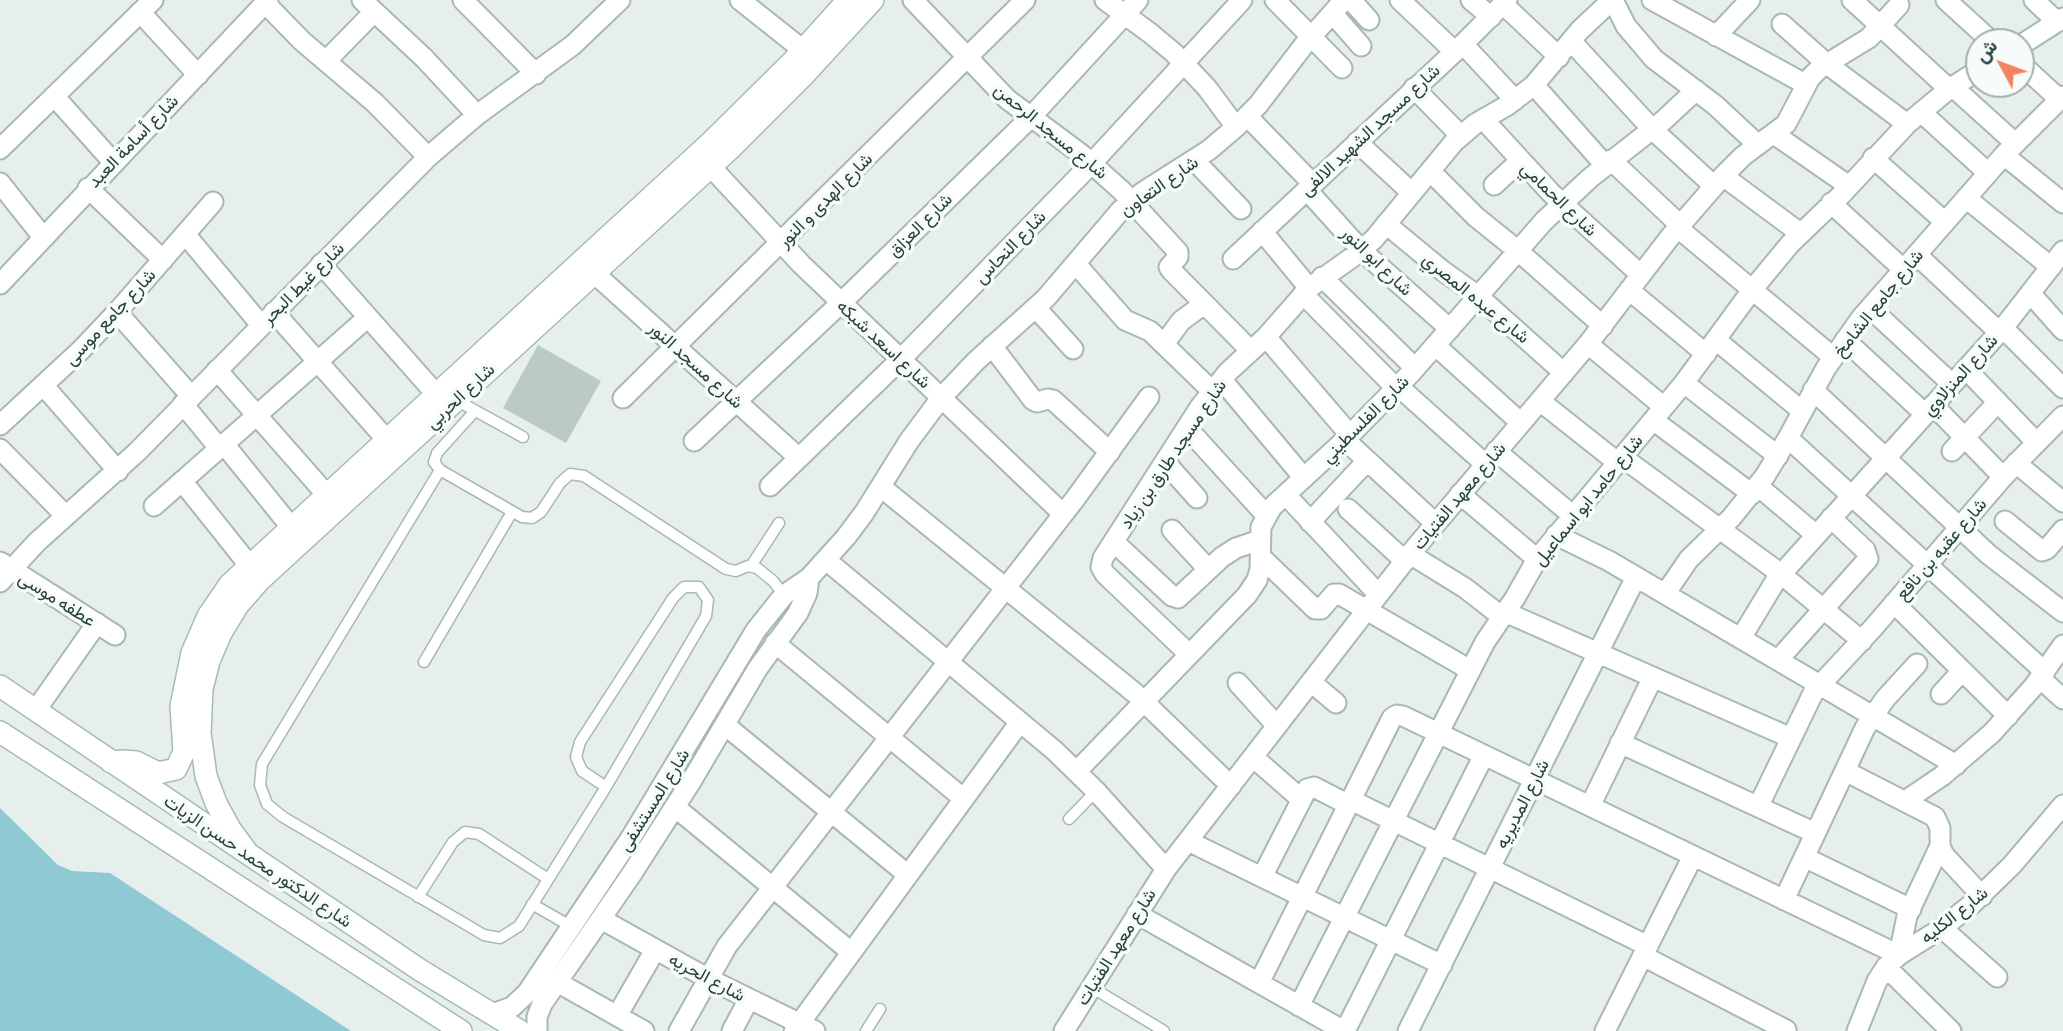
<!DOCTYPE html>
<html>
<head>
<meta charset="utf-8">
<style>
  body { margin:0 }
  #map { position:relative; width:2063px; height:1031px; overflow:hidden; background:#e6efeb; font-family:Barlow,Vazirmatn,sans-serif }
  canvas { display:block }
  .north { position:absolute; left:1965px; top:28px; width:70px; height:70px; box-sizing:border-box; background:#f7fbf9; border:2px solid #a3b1ad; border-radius:50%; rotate:311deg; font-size:19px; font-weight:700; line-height:28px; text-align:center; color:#24423a }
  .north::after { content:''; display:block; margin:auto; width:24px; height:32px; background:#f4845f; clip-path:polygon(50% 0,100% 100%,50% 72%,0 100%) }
</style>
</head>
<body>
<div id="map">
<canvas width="2063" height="1031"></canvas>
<div class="north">ش</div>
</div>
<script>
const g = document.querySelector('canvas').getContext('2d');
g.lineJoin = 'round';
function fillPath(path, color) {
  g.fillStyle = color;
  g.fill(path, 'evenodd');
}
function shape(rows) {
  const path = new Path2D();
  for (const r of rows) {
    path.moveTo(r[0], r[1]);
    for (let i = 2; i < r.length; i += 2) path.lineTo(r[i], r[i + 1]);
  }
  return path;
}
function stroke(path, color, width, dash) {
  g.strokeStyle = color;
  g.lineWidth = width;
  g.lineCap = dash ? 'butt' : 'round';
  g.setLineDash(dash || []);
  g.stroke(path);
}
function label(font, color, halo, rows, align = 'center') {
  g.font = font + ' Barlow,Vazirmatn,sans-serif';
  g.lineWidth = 7;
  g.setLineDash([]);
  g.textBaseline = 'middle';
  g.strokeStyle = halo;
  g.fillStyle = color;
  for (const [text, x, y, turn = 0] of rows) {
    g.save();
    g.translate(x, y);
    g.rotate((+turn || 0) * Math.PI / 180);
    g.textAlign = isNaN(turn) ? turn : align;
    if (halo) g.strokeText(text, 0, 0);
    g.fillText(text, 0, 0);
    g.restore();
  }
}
fillPath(shape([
  [0,808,58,865,72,871,110,873,351,1031,0,1031]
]), '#8ec9d4');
fillPath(shape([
  [538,345,601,381,566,443,503,408]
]), '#bbcac4');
const lane = shape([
  [456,400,523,437],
  [475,411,437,453,434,462,440,470,522,517,532,518,541,512,560,483,570,474,584,476,726,569,736,571,748,566,757,568,773,581,784,595],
  [440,470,262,764,260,785,267,804,283,817,484,935,500,938,519,926,606,787,706,616,708,600,699,587,684,587,673,598,580,742,576,757,582,771,606,787],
  [751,566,779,523],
  [424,662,512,512],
  [1069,819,1096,791],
  [418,897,453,842,465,832,479,834,548,879],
  [532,904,572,927],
  [1091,987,1164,1031],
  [866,1031,880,1009]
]);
const street = shape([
  [362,0,424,58,477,115],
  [463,0,536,74],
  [740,0,803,50],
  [913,0,1007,99,1081,154,1122,191,1178,252,1178,257,1169,267,1171,270,1251,351],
  [1105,0,1150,33,1174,53,1207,88,1236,127],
  [1275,0,1342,68],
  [1351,0,1369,20],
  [1400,0,1455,52],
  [1471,0,1491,17],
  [1613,0,1626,26,1654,59,1715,105,1758,145],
  [1652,0,1805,84],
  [1852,0,1949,89],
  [1946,0,1992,42],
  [2034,0,2057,22],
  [265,3,302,41,375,103,428,157],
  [1503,4,1559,57],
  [140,12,198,75],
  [1333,14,1361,46],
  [1782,24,1827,64,1907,124],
  [1716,36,1750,0],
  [1571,41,1652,129,1714,186],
  [1463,44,1515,100],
  [2021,45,2063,18],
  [326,61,374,12],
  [2021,64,2059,99],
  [1534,85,1605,165],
  [1953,87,2015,143],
  [1414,88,1461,136],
  [54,96,113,162],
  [1921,112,1988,173],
  [1247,116,1313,184],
  [1483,119,1551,193,1641,275],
  [1774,134,1849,186],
  [1357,142,1412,193],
  [0,149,153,0],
  [2004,155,2063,203],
  [1873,158,1945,222],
  [1194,160,1241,209],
  [1611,160,1680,225],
  [711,167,801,264,1063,514],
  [1430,171,1476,217,1517,250,1603,326],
  [1723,176,1800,233],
  [0,183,43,237],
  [1494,185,1520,161],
  [88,188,163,260],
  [1307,190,1361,250,1450,329],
  [1966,198,2051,267],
  [1831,203,1904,270],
  [1386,224,1443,271,1478,296,1564,373],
  [1678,228,1833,357],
  [1262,231,1309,288],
  [185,234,261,325],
  [1917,255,1999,332],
  [1233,259,1463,44,1507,0],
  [321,264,436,394],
  [1076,264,1125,320,1150,331,1212,391],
  [594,273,799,458],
  [1322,277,1415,368],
  [0,284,268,0],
  [1629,290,1706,354],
  [1303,294,1396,388],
  [2031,294,2063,330],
  [1036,308,1073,349],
  [1870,308,1952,384],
  [117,312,191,396],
  [274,312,386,439],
  [2003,328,2063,388],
  [1266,337,1350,435],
  [1716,340,1802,411],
  [1845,340,1925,414],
  [1164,344,1181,321,1204,304],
  [1588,344,1664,407],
  [992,346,1033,400,1037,402,1048,399,1053,400,1110,452],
  [1436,346,1521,423],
  [1966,369,2036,442],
  [217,370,326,494],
  [1222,380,1304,478],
  [1684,383,1778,456],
  [43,385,118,471],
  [1398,386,1485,464],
  [1813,390,1988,554,2063,612],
  [623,398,1025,0],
  [1540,401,1617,462],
  [183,404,219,448],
  [1933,405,2003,477],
  [1653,420,1752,494],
  [0,425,81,350,117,312,213,202],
  [1187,428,1266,515],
  [1788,438,2045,672],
  [1345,440,1435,523],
  [694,441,841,303,1030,118,1138,0],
  [224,444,291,527],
  [0,449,66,516],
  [1496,451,1572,515],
  [1952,451,1998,402],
  [1622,457,1781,574,1862,641],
  [1165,462,1197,498],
  [2016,463,2063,502],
  [182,481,249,565],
  [770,486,901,359,1092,163,1242,0],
  [1758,486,1816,535],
  [881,487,1136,694,1231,786],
  [1460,494,1537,559],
  [1286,495,1378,594],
  [154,506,368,317],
  [1348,509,1405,561],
  [2005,521,2042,551,2047,549,2063,530],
  [1310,522,1367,461],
  [1172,530,1208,569],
  [1556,535,1609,561,1956,765],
  [1114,542,1172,596,1178,598,1222,557,1236,548,1260,540],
  [1410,554,1465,588,1501,616],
  [1261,557,1315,609,1321,609,1334,594,1339,594,1470,670],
  [826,560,1055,751,1096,791,1166,869],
  [0,562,115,635],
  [0,582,37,542,137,452,428,157,477,115,573,45,620,0],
  [1665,594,1689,559,1731,518,1765,476,1788,438,1826,368,1861,318,2004,155,2063,96],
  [1894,603,2008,716],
  [1505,612,1791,738],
  [1741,638,1776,580,2003,328,2063,251],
  [775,643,964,799],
  [1189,654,1105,574,1101,567,1103,558,1200,407,1228,372,1266,337,1309,288,1354,256,1374,239,1454,142,1475,124,1508,105,1534,85,1580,30,1612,0],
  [1778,660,1868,559,1865,550,1831,518],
  [2040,678,2063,699],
  [1311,682,1336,703],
  [1238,683,1277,726],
  [1820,685,1873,628,2003,477,2063,416],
  [1941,694,1962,671],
  [36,710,97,623],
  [725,725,908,875],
  [1620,743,1815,833],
  [1253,757,1301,799],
  [1077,771,1247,595,1257,580,1260,569,1261,527,1272,507,1345,440,1411,373,1544,221,1590,178,1664,120,1696,90],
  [1845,771,1935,817,1940,828,1940,846,1944,855,1982,896],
  [1351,800,1648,946],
  [1905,801,1942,776,1992,733,2034,686,2063,645],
  [1590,806,1653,677],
  [675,807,851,952],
  [1758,807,1818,683],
  [1188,841,1442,965],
  [1804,857,1911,909],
  [1262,877,1307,789,1314,787,1349,805],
  [1784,900,1865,728,1885,699,1917,664],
  [1137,914,1344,1031],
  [601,919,707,978,815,1031],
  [1942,928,1997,977],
  [1643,956,1786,1030],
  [1886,967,1951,1031],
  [557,982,644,1031],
  [1259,983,1392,718,1397,715,1403,716,1899,955,1907,916,1940,846],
  [1299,1006,1485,642,1515,598,1537,559,1684,383,1752,290,1790,244,1841,195,1907,124,1949,89,1979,70],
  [492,1014,512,1007,527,993,632,836,756,630,784,595,809,578,846,537,864,513,909,441,941,398,976,361,1046,298,1121,210,1143,192,1209,150,1236,127,1258,105,1304,45,1344,0],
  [617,1016,655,950],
  [537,1031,537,1017,542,1004,631,875,692,780,758,668,798,613,807,593,809,578],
  [679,1031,727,946,1075,499,1149,397],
  [732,1031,749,999],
  [794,1031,1020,722],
  [1064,1031,1166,869,1410,554,1588,344,1670,237,1723,176,1743,156,1786,124,1810,78,1820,68,1869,38,1899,5],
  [1345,1031,1484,755],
  [1408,1031,1636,577],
  [1605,1031,1693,856],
  [1857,1031,1877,981,1886,967,1899,955,1942,928,1972,904,2012,865,2063,805]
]);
const secondary = shape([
  [0,686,420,970,520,1031],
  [0,732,461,1031],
  [111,762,124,761,136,762,158,773,176,769,184,752,181,706,192,653,208,616,230,584,711,142,793,61,848,0],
  [247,852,230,829,216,803,206,776,200,733,202,689,209,661,221,633,238,605,259,581,730,149,805,74,873,0]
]);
stroke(lane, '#a8b8b2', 13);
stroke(street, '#a8b8b2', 23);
stroke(secondary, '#a4bbb3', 24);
stroke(lane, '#fff', 10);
stroke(street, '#fff', 19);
stroke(secondary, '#fff', 21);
label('18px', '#24423a', '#f7fbf9', [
  ["شارع مسجد الشهيد الالفى",1370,130,-43],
  ["شارع مسجد الرحمن",1051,131,39],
  ["شارع أسامة العبد",133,141,-46],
  ["شارع التعاون",1159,186,-35],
  ["شارع الحمامي",1559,199,44],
  ["شارع الهدى و النور",825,200,-45],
  ["شارع العزاق",920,225,-45],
  ["شارع النحاس",1010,247,-46],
  ["شارع ابو النور",1377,261,44],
  ["شارع غيط البحر",303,283,-45],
  ["شارع عبده المصري",1476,298,39],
  ["شارع جامع الشامخ",1878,303,-51],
  ["شارع جامع موسى",110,317,-47],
  ["شارع اسعد شبكه",884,344,43],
  ["شارع مسجد النور",696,365,42],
  ["شارع المنزلاوي",1960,375,-48],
  ["شارع الحربي",460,396,-43],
  ["شارع الفلسطيني",1365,419,-45],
  ["شارع مسجد طارق بن زياد",1173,454,-56],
  ["شارع معهد الفتيات",1459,496,-50],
  ["شارع حامد ابو اسماعيل",1588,500,-51],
  ["شارع عقبه بن نافع",1941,549,-49],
  ["عطفه موسى",57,599,32],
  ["شارع المستشفى",654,800,-58],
  ["شارع المديريه",1522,804,-63],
  ["شارع الدكتور محمد حسن الزيات",258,861,34],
  ["شارع الكليه",1954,915,-38],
  ["شارع معهد الفتيات",1116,947,-58],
  ["شارع الحريه",707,977,28]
]);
</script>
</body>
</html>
